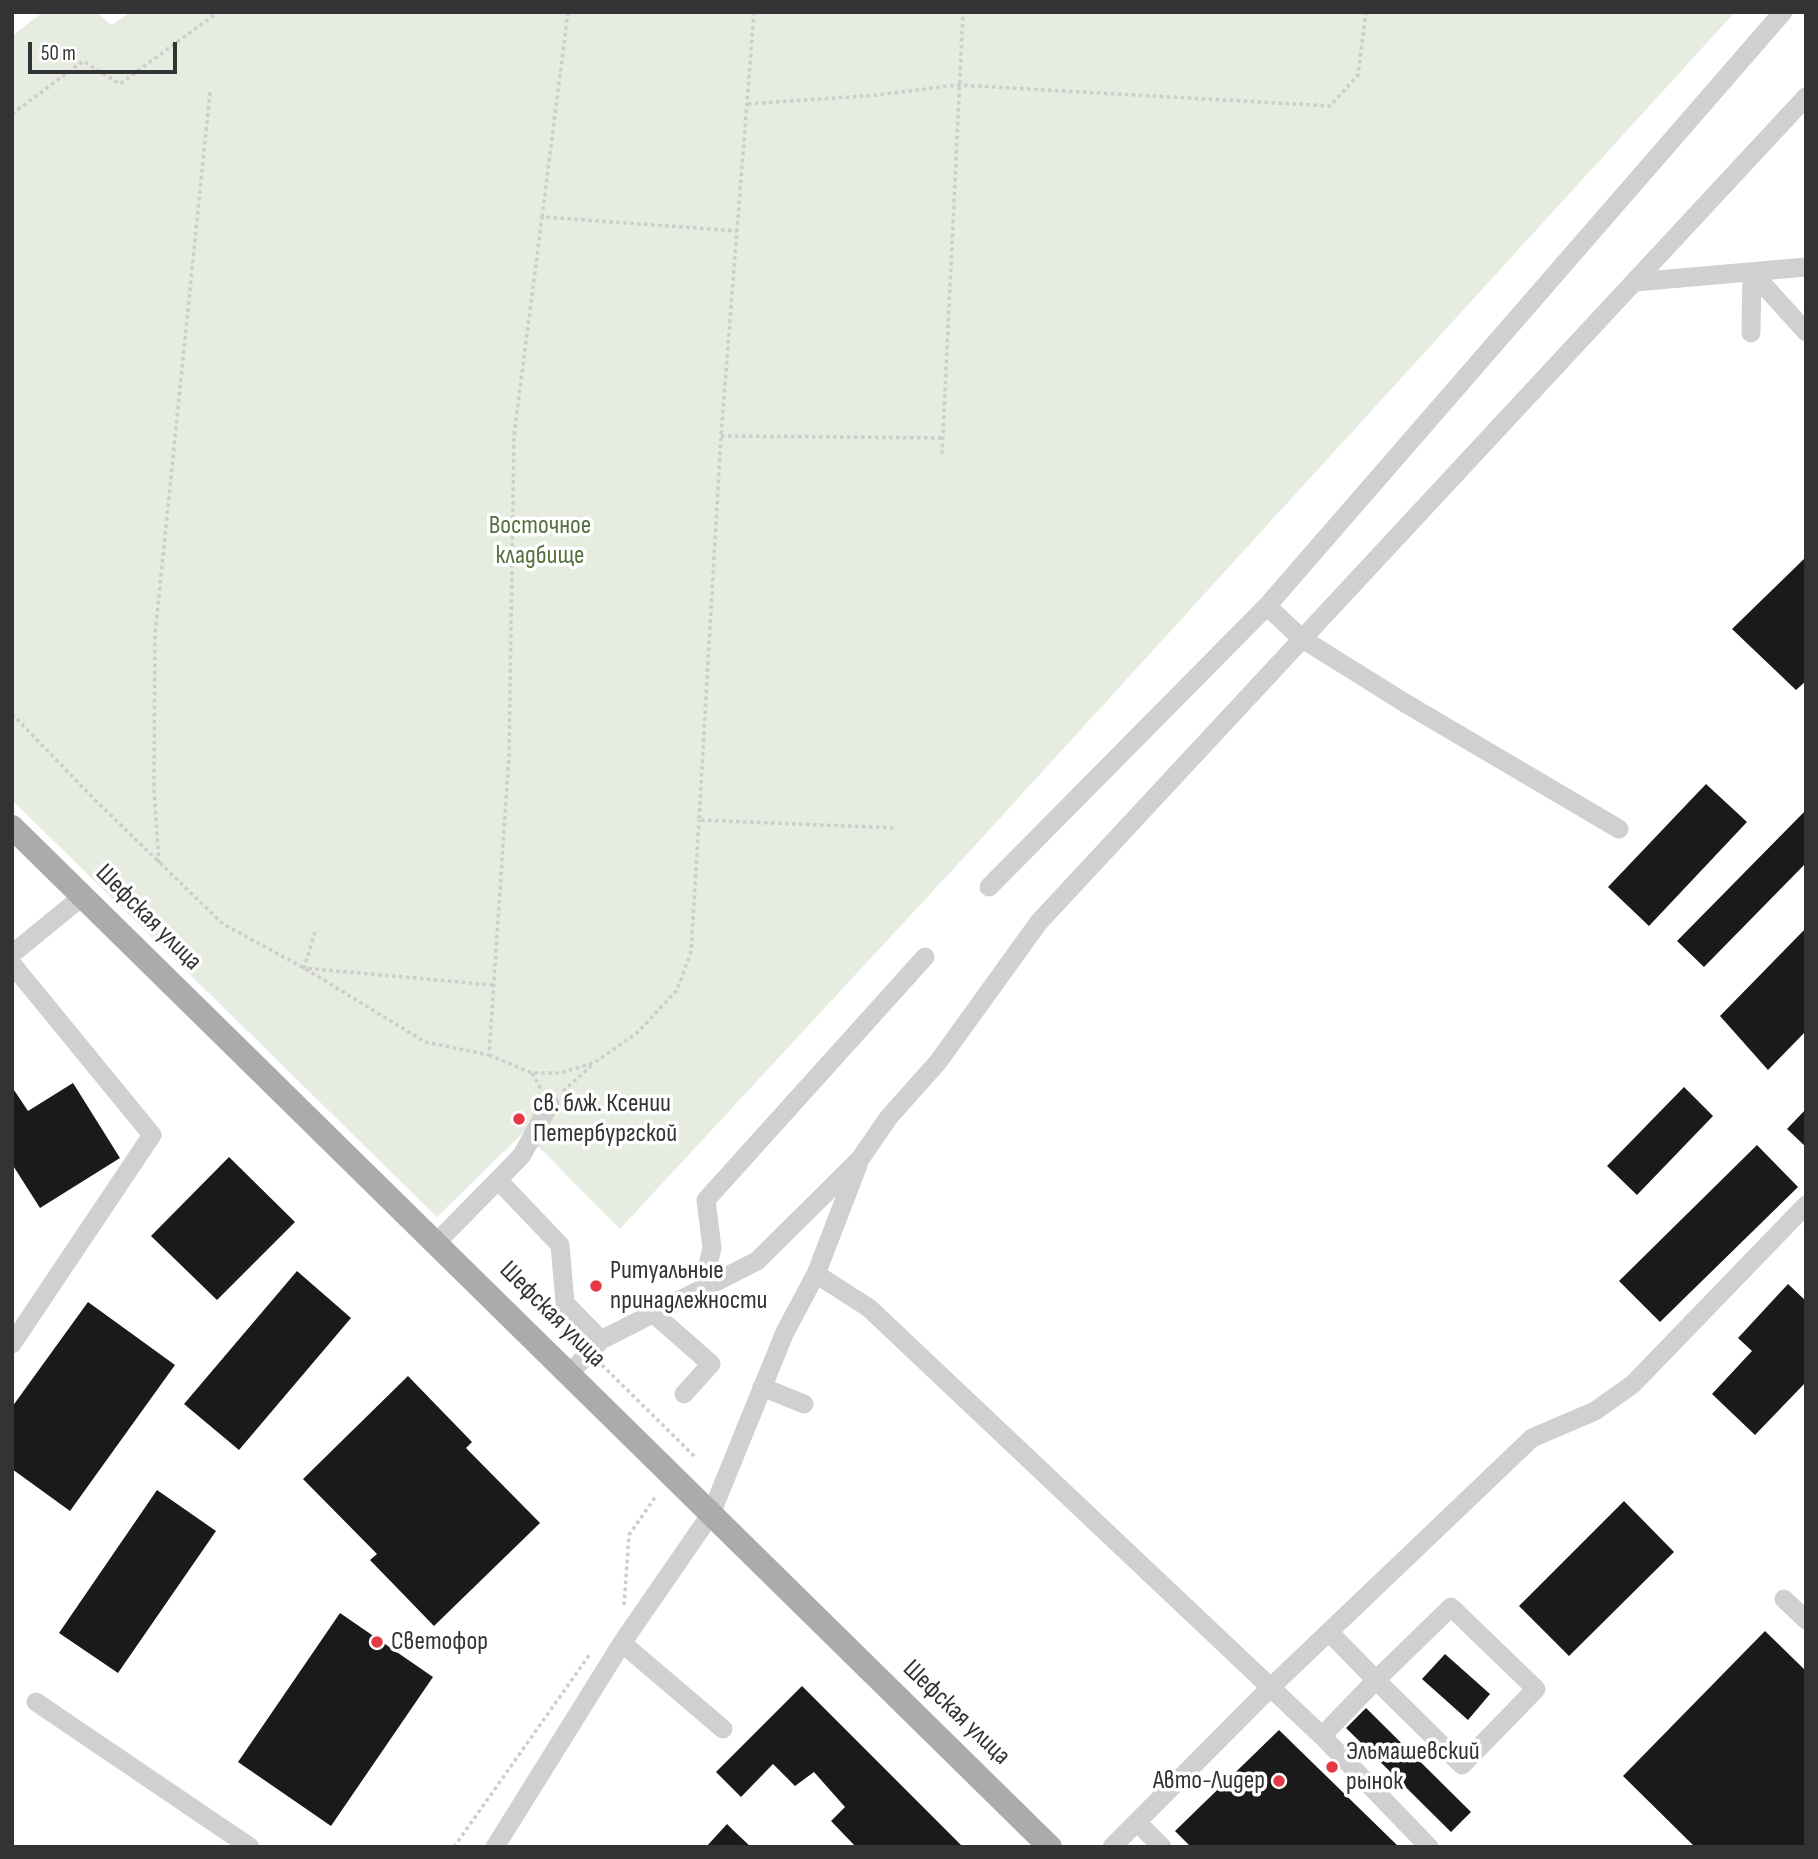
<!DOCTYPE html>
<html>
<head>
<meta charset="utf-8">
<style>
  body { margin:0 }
  #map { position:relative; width:1818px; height:1859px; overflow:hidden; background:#fff; font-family:"Sofia Sans Condensed",sans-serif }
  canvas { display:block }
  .frame { position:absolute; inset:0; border:14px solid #333; pointer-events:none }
  .scale { position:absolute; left:28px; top:42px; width:149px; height:32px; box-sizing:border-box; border:4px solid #333; border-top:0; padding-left:9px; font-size:21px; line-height:24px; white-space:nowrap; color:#333; -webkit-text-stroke:5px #fff; paint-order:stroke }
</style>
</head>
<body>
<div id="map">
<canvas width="1818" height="1859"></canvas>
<div class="frame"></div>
<div class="scale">50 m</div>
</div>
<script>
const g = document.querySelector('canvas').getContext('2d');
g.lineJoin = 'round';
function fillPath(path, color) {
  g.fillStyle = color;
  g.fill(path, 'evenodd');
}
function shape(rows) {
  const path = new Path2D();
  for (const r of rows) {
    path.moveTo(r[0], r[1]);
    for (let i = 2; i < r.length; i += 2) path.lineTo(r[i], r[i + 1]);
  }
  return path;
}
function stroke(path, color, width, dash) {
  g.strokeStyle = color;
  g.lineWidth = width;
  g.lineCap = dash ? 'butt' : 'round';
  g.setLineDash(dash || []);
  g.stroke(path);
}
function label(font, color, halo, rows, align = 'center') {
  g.font = font + ' "Sofia Sans Condensed",sans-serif';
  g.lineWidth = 7;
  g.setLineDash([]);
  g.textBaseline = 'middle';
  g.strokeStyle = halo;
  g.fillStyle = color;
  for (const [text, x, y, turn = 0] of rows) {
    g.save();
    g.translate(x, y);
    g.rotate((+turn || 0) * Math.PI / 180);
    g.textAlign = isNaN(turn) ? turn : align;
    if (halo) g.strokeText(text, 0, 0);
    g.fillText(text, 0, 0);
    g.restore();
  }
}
fillPath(shape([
  [43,12,96,12,111,25,131,12,1735,12,970,851,620,1229,524,1132,437,1217,12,800,12,36]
]), '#e6ecdf');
fillPath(shape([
  [1806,557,1806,681,1796,690,1732,629],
  [1706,784,1747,822,1649,926,1608,887],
  [1806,810,1806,863,1704,967,1677,941],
  [1806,928,1806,1031,1768,1070,1720,1016],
  [73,1083,120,1158,40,1208,12,1164,12,1087,28,1111],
  [1684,1087,1713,1116,1637,1195,1607,1166],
  [1806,1109,1806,1147,1787,1129],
  [1757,1145,1798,1187,1660,1322,1619,1281],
  [229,1157,295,1222,217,1300,151,1236],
  [297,1271,351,1318,239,1450,184,1404],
  [1788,1284,1806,1301,1806,1382,1755,1435,1712,1394,1752,1351,1738,1338],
  [88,1302,175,1365,70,1511,12,1469,12,1407],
  [408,1376,472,1442,466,1448,540,1523,434,1626,370,1560,377,1554,303,1479],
  [157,1490,216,1531,118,1673,59,1633],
  [1624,1501,1674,1552,1569,1656,1519,1606],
  [340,1613,433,1677,331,1826,238,1762],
  [1765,1631,1806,1671,1806,1847,1695,1847,1623,1776],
  [1445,1654,1490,1694,1468,1720,1422,1679],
  [802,1686,963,1847,856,1847,831,1821,845,1807,814,1772,795,1786,773,1764,741,1797,716,1772],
  [1366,1708,1471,1812,1451,1832,1346,1728],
  [1279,1730,1399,1847,1191,1847,1175,1831],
  [727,1824,735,1832,751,1847,706,1847]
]), '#1a1a1a');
stroke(shape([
  [754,12,721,436,699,820,897,828],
  [748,104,877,95,958,85,1330,106,1358,75,1366,12],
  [12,114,83,61,120,84,218,12],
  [542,217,568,12],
  [721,436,942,438],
  [942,454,963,12],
  [12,714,95,800,223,924,304,968,425,1042,489,1055,509,755,514,435,542,217,738,231],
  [159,863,154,788,155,635,210,92],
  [315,932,304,968,493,985],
  [489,1055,532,1073,560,1073,594,1063,637,1033,677,990,691,952,699,820],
  [532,1073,541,1089],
  [563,1091,591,1066],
  [602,1365,695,1457],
  [624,1605,629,1535,656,1496],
  [454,1847,590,1654]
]), '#cdcdcd', 3.5, [3.5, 3.5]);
stroke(shape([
  [1752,272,1806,332],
  [1635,282,1806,267],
  [1751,333,1752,272],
  [1267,606,1301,638,1405,703,1619,829],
  [989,887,1267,606,1783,12],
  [12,954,83,896],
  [12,964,152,1135,12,1344],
  [550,1104,522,1155,498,1180,560,1245,565,1303,601,1340],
  [436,1243,498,1180],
  [816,1274,869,1308,1322,1736,1429,1847],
  [703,1287,712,1248,706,1200,925,957],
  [653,1313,711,1364,684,1394],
  [569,1374,601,1340,757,1261,860,1159,889,1117,938,1062,1039,922,1806,97],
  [762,1387,804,1404],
  [1784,1599,1806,1620],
  [622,1643,723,1729],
  [36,1702,250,1847],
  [1322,1736,1376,1680,1451,1607,1536,1689,1462,1765,1376,1680,1329,1632],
  [1137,1822,1162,1847],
  [495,1847,622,1643,711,1514,785,1332,816,1274,858,1165],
  [1112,1847,1270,1688,1532,1438,1595,1411,1633,1384,1806,1205]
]), '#d0d0d0', 19);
stroke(shape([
  [12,827,1050,1847]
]), '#ababab', 24);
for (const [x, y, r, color] of [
  [519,1119,7,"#e63946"],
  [596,1286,7,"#e63946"],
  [377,1642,7,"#e63946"],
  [1332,1767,7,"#e63946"],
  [1279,1781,7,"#e63946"]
]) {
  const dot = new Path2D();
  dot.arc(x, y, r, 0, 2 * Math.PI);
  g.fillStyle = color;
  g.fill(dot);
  stroke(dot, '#fff', 2.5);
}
label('26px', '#56703f', '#fff', [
  ["Восточное",540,526],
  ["кладбище",540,556]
]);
label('26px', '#333', '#fff', [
  ["Шефская улица",148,918,45],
  ["Шефская улица",552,1315,45],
  ["Шефская улица",956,1713,44]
]);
label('26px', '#333', '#fff', [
  ["св. блж. Ксении",533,1104],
  ["Петербургской",533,1134],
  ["Ритуальные",610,1271],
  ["принадлежности",610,1301],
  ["Светофор",391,1642],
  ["Эльмашевский",1346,1752],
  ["рынок",1346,1782],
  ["Авто-Лидер",1265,1781,"right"]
], 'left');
</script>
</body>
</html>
